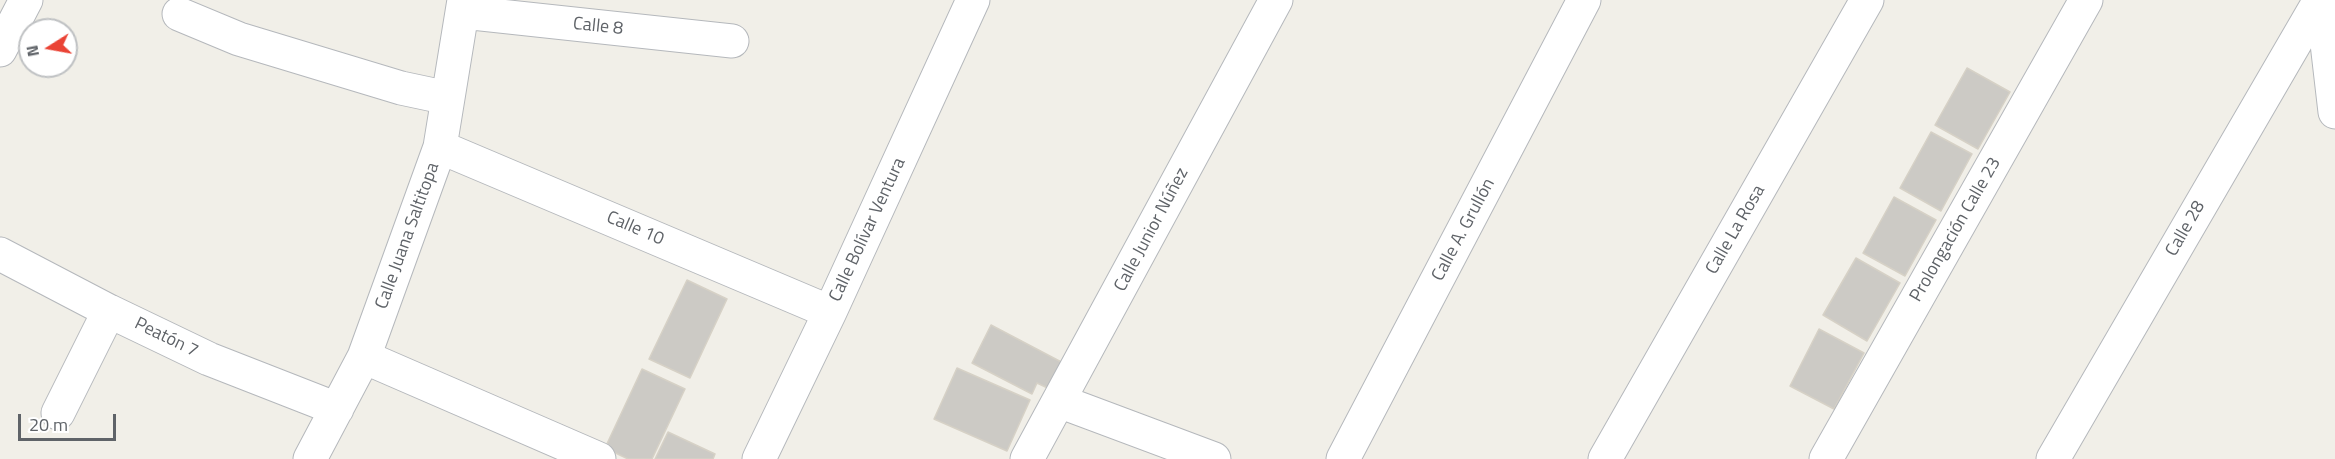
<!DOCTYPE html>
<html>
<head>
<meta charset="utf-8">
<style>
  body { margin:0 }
  #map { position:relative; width:2335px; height:459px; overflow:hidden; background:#f1efe8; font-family:"Titillium Web",sans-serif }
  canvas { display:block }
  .north { position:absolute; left:18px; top:18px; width:60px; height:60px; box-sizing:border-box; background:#fff; border:2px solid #bfc1c3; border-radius:50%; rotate:259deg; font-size:16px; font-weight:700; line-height:24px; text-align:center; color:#5f6368 }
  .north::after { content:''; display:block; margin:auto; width:21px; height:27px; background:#ea4335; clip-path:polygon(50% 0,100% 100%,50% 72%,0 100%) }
  .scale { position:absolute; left:18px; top:414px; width:98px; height:27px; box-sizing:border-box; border:3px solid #5f6368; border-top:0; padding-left:8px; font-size:18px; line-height:21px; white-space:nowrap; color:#5f6368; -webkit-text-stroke:4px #fff; paint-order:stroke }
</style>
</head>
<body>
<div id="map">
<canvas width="2335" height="459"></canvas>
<div class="north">N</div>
<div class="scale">20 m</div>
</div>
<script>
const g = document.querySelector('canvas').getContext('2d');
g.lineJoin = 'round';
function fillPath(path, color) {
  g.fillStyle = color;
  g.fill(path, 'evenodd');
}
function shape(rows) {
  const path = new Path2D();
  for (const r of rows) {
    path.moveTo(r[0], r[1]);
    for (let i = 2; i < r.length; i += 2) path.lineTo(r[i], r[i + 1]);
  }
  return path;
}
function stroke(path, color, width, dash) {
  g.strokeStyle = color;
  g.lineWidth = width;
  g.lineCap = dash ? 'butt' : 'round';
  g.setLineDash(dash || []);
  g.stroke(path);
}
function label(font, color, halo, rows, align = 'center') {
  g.font = font + ' "Titillium Web",sans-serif';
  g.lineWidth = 6;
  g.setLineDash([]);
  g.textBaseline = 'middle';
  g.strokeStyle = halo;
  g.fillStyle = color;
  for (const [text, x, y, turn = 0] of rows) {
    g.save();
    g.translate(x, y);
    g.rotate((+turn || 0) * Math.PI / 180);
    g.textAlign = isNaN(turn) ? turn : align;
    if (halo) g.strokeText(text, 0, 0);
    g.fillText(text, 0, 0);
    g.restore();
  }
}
const building = shape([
  [1967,68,2010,92,1978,149,1935,125,1967,68],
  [1931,132,1972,154,1941,211,1900,188,1931,132],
  [1894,197,1936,220,1905,276,1863,253,1894,197],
  [1856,258,1900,283,1867,341,1823,315,1856,258],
  [687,280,727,299,690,378,649,359,687,280],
  [991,325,1067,365,1054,391,1037,383,1032,394,972,363,991,325],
  [1819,329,1864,353,1834,409,1790,386,1819,329],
  [957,368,1030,400,1007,451,934,419,957,368],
  [642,369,685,389,652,459,628,459,605,448,642,369],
  [668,432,715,454,713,459,655,459,668,432]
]);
fillPath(building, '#cccac5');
stroke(building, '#d6d1c6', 1.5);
const street = shape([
  [2322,0,2335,112],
  [463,12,732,41],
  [179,14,239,39,401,88,448,98],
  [0,50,26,0],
  [440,147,830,312],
  [0,254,109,311,209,359,337,409],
  [364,357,599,459],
  [1059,401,1214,459],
  [58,413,109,311],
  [310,459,364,357,440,147,464,0],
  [759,459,830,312,973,0],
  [1027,459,1276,0],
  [1343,459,1584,0],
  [1605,459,1867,0],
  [1826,459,2086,0],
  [2053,459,2320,0]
]);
stroke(street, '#b5b8bc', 35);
stroke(street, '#fff', 33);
label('18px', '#5f6368', '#fff', [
  ["Calle 8",598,27,6],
  ["Calle 10",635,229,23],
  ["Calle 28",2186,229,-60],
  ["Calle Bolívar Ventura",868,230,-65],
  ["Calle Junior Núñez",1152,230,-62],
  ["Calle A. Grullón",1464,230,-62],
  ["Calle La Rosa",1736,230,-60],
  ["Prolongación Calle 23",1956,230,-60],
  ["Calle Juana Saltitopa",408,236,-70],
  ["Peatón 7",166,338,26]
]);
</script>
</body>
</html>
